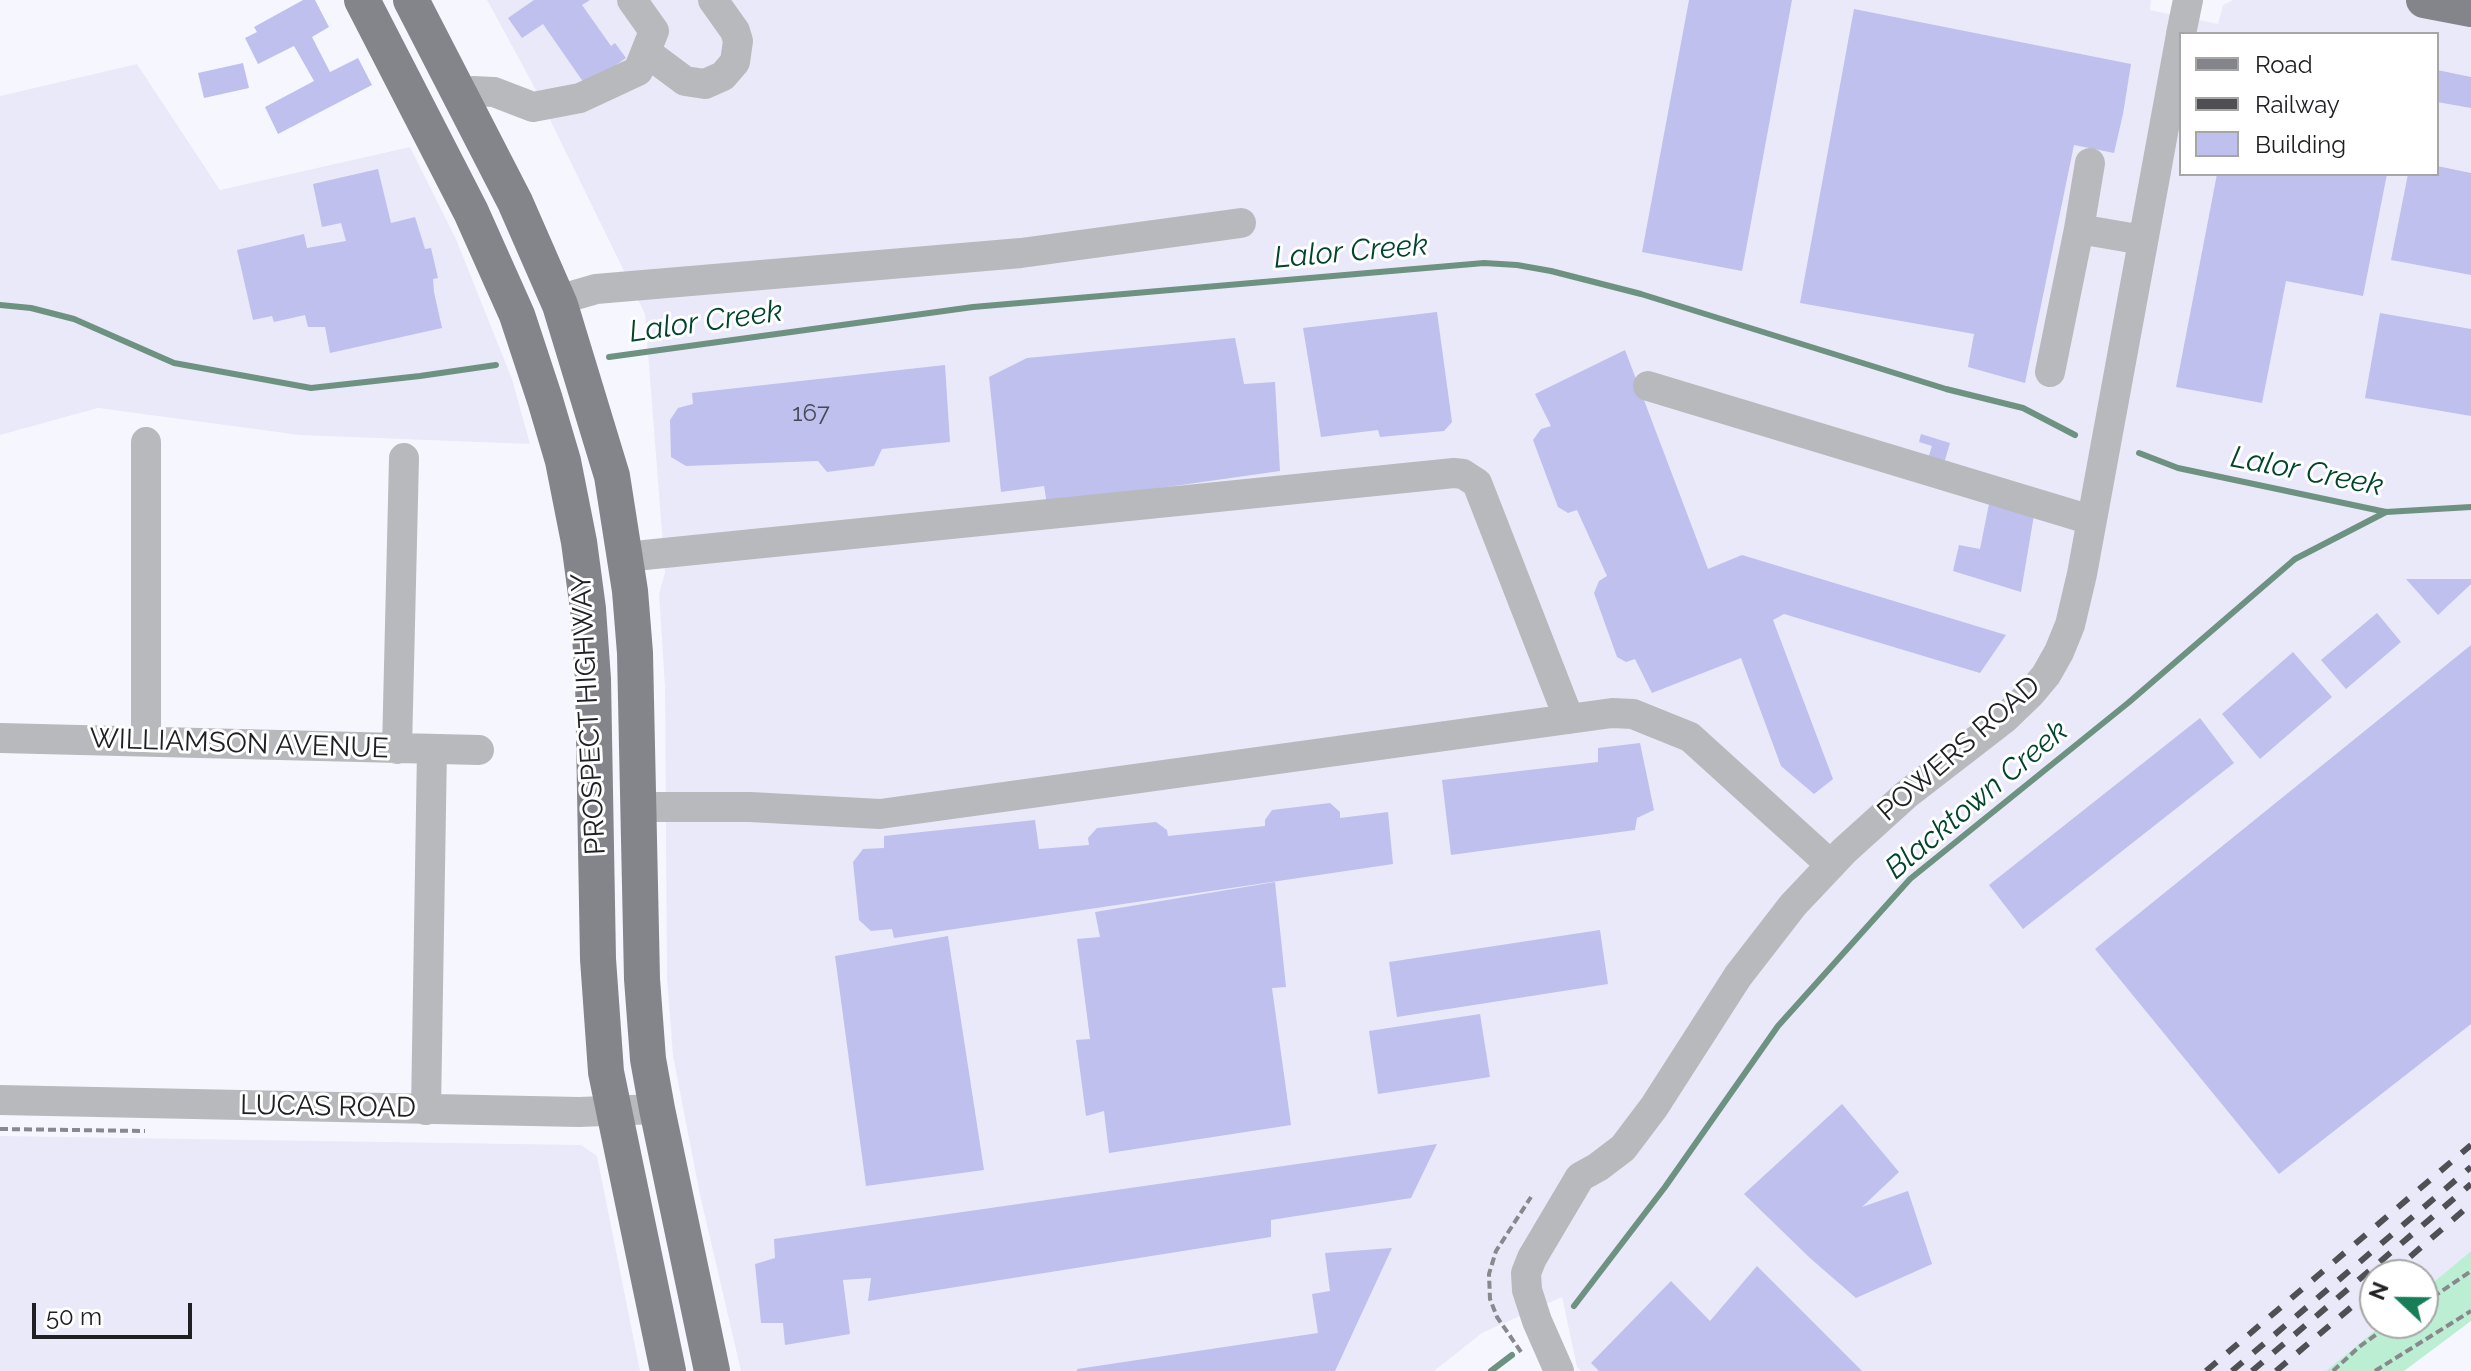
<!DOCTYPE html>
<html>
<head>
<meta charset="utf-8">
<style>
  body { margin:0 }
  #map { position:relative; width:2471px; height:1371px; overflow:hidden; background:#f6f7fe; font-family:Raleway,sans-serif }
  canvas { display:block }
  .legend { position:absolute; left:2179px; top:32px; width:260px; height:144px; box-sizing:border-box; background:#fff; border:2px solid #a6a6a7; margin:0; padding:10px 14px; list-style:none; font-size:24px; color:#202024 }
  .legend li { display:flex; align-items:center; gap:16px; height:40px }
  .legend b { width:40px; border:2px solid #a6a6a7 }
  .north { position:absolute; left:2359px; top:1259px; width:80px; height:80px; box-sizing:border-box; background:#fff; border:2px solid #a6a6a7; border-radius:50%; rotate:292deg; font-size:22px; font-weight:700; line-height:32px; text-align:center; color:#202024 }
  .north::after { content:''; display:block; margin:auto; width:28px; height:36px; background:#187e58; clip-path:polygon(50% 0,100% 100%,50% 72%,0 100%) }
  .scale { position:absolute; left:32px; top:1303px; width:160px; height:36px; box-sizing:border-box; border:4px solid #202024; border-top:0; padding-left:10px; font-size:24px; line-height:28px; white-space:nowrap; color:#202024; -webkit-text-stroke:6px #fff; paint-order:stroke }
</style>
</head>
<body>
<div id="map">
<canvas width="2471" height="1371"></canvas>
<ul class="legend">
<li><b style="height:10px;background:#84848b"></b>Road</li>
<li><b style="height:10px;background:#4f4f54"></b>Railway</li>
<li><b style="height:22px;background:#bfc0ee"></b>Building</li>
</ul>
<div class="north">N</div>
<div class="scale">50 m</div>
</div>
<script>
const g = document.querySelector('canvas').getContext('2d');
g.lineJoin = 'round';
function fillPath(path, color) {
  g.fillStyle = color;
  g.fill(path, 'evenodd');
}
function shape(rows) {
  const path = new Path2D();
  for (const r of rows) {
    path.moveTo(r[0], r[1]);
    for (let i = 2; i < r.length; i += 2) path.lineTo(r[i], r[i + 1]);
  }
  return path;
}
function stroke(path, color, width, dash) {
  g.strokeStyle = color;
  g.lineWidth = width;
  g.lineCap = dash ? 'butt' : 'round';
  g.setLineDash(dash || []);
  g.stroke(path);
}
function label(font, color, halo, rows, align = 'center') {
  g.font = font + ' Raleway,sans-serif';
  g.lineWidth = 6;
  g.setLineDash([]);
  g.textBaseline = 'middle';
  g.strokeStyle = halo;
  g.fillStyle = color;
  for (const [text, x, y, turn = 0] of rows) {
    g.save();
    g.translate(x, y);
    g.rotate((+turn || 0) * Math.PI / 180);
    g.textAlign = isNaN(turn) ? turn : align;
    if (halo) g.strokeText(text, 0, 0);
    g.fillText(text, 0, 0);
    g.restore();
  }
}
fillPath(shape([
  [487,0,2151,0,2150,10,2218,24,2223,5,2233,0,2471,0,2471,1251,2423,1291,2423,1275,2375,1275,2375,1323,2384,1323,2326,1371,1581,1371,1577,1367,1562,1297,1482,1333,1434,1371,741,1371,700,1195,673,1056,667,979,665,687,659,594,665,572,645,314,530,79],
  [2181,34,2437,34,2437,174,2181,174],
  [137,64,220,190,410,147,456,239,512,379,530,444,300,435,98,408,0,435,0,96],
  [0,1136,581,1145,597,1156,640,1371,0,1371]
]), '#e9e9f9');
fillPath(shape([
  [2471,1251,2471,1321,2404,1371,2326,1371,2384,1323,2423,1323,2423,1291]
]), '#bbeed3');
stroke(shape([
  [0,305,31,308,74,319,174,363,311,388,420,376,496,365],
  [609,357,973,307,1484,263,1517,265,1551,271,1641,294,1946,389,2023,408,2075,435],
  [2139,453,2178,468,2386,512,2471,507],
  [1574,1306,1665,1187,1778,1026,1910,879,2128,703,2295,559,2386,512],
  [1491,1371,1512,1355]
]), '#6e9281', 6);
fillPath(shape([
  [303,0,315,0,329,27,312,37,330,72,358,58,372,85,278,134,265,107,314,81,294,46,258,64,245,38,257,32,254,27],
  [534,0,590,0,582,5,611,46,615,43,626,58,586,86,543,24,522,38,508,18],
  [1689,0,1792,0,1742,271,1642,252],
  [1854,9,2131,64,2123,114,2114,153,2074,145,2025,383,1968,367,1974,334,1800,303],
  [243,63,249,88,204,98,198,73],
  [2437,70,2471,77,2471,108,2437,102],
  [2437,166,2471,173,2471,275,2391,260,2408,174,2437,174],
  [378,169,391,223,415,217,425,249,431,248,438,278,433,279,434,292,442,328,330,353,325,327,308,327,305,315,274,322,272,316,253,320,237,250,304,234,307,248,346,241,341,223,322,227,313,184],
  [2217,174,2387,174,2363,296,2286,281,2262,403,2176,387],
  [1437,312,1452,422,1444,431,1380,437,1378,430,1321,437,1303,328],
  [2380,313,2471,329,2471,416,2365,398],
  [1235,338,1244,384,1275,382,1280,471,1047,504,1044,486,1001,492,989,377,1027,358],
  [1625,350,1708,569,1742,555,2006,635,1980,673,1784,614,1773,620,1833,779,1814,794,1781,766,1741,658,1652,693,1635,659,1626,662,1617,657,1594,593,1599,581,1607,576,1577,510,1568,513,1558,507,1533,440,1541,429,1551,426,1535,394],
  [945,365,950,442,882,449,874,466,827,472,818,461,686,466,671,457,670,420,678,408,693,404,692,393],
  [1921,434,1950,443,1942,470,1926,465,1932,446,1919,442],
  [1989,504,2034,515,2021,592,1953,571,1959,545,1980,549],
  [2406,579,2471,579,2471,584,2438,615],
  [2377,613,2401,642,2346,689,2321,660],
  [2471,645,2471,1024,2279,1174,2095,949],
  [2293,652,2332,697,2260,759,2222,714],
  [2200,718,2234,763,2023,929,1989,885],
  [1640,743,1654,810,1637,818,1635,830,1451,855,1442,780,1598,762,1598,748],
  [1330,803,1340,812,1340,818,1388,812,1393,864,894,938,892,929,871,931,859,920,853,862,863,849,884,848,884,836,1035,820,1039,849,1089,845,1088,838,1097,828,1156,822,1167,830,1168,836,1265,826,1265,820,1272,810],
  [1275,882,1286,987,1272,988,1291,1125,1109,1153,1104,1111,1086,1116,1076,1040,1090,1039,1077,939,1100,937,1095,912],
  [1600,930,1608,984,1397,1017,1389,962],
  [948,936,984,1170,866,1186,835,956],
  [1480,1014,1490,1077,1378,1094,1369,1031],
  [1842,1104,1899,1172,1862,1207,1908,1191,1932,1264,1856,1298,1810,1258,1744,1194],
  [1437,1144,1411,1198,1271,1220,1271,1237,868,1301,871,1278,843,1280,850,1334,785,1345,783,1323,761,1323,755,1264,775,1258,774,1239],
  [1392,1248,1335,1371,1077,1371,1077,1369,1318,1333,1312,1294,1330,1291,1325,1253],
  [1757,1266,1862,1371,1599,1371,1591,1363,1671,1281,1710,1321]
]), '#bfc0ee');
stroke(shape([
  [0,1129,145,1131],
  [2423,1304,2471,1271],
  [1521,1352,1497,1317,1490,1299,1489,1274,1496,1251,1531,1197],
  [2333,1371,2359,1347,2392,1323],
  [2375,1371,2471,1311]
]), '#88888d', 4, [8, 4]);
stroke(shape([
  [2181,34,2188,0],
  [646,52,685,81,705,84,723,76,735,62,738,41,735,31,713,0],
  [460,95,473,91,494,92,533,107,580,98,638,71,654,31,632,0],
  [2090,163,2079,229,2143,240],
  [558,300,596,289,1021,253,1241,223],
  [2050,372,2079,229],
  [1648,386,2091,520],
  [146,442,146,740],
  [625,557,1454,473,1463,474,1477,483,1569,719],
  [0,738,479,750],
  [397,749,404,458],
  [638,807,750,807,880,814,1612,713,1633,714,1690,737,1831,865],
  [0,1100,579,1112,657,1109],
  [426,1110,432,749],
  [1559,1371,1537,1321,1527,1290,1526,1273,1532,1258,1580,1177,1598,1167,1623,1148,1654,1107,1738,976,1793,905,1844,851,1907,794,2004,719,2031,693,2046,675,2059,652,2070,625,2082,574,2181,35]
]), '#b8b9bc', 30);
stroke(shape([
  [362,0,471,212,517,315,545,400,563,461,579,542,588,609,593,679,598,959,606,1072,668,1371],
  [411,0,515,202,560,305,612,476,630,591,635,653,642,979,648,1059,657,1109,712,1371],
  [2424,0,2471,9]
]), '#84848b', 36);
stroke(shape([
  [2389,1275,2471,1204],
  [2206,1371,2471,1145],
  [2232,1371,2471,1167],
  [2252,1371,2471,1184],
  [2276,1371,2375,1287]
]), '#4f4f54', 6, [14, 14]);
label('24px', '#484856', null, [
  ["167",811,414]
]);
label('28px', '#202024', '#fff', [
  ["PROSPECT HIGHWAY",589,714,-93],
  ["WILLIAMSON AVENUE",239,744,2],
  ["POWERS ROAD",1959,749,-41],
  ["LUCAS ROAD",328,1107,1]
]);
label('italic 30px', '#00442c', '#fff', [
  ["Lalor Creek",1351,252,-5],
  ["Lalor Creek",706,322,-8],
  ["Lalor Creek",2307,472,11],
  ["Blacktown Creek",1977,800,-40]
]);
</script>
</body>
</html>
